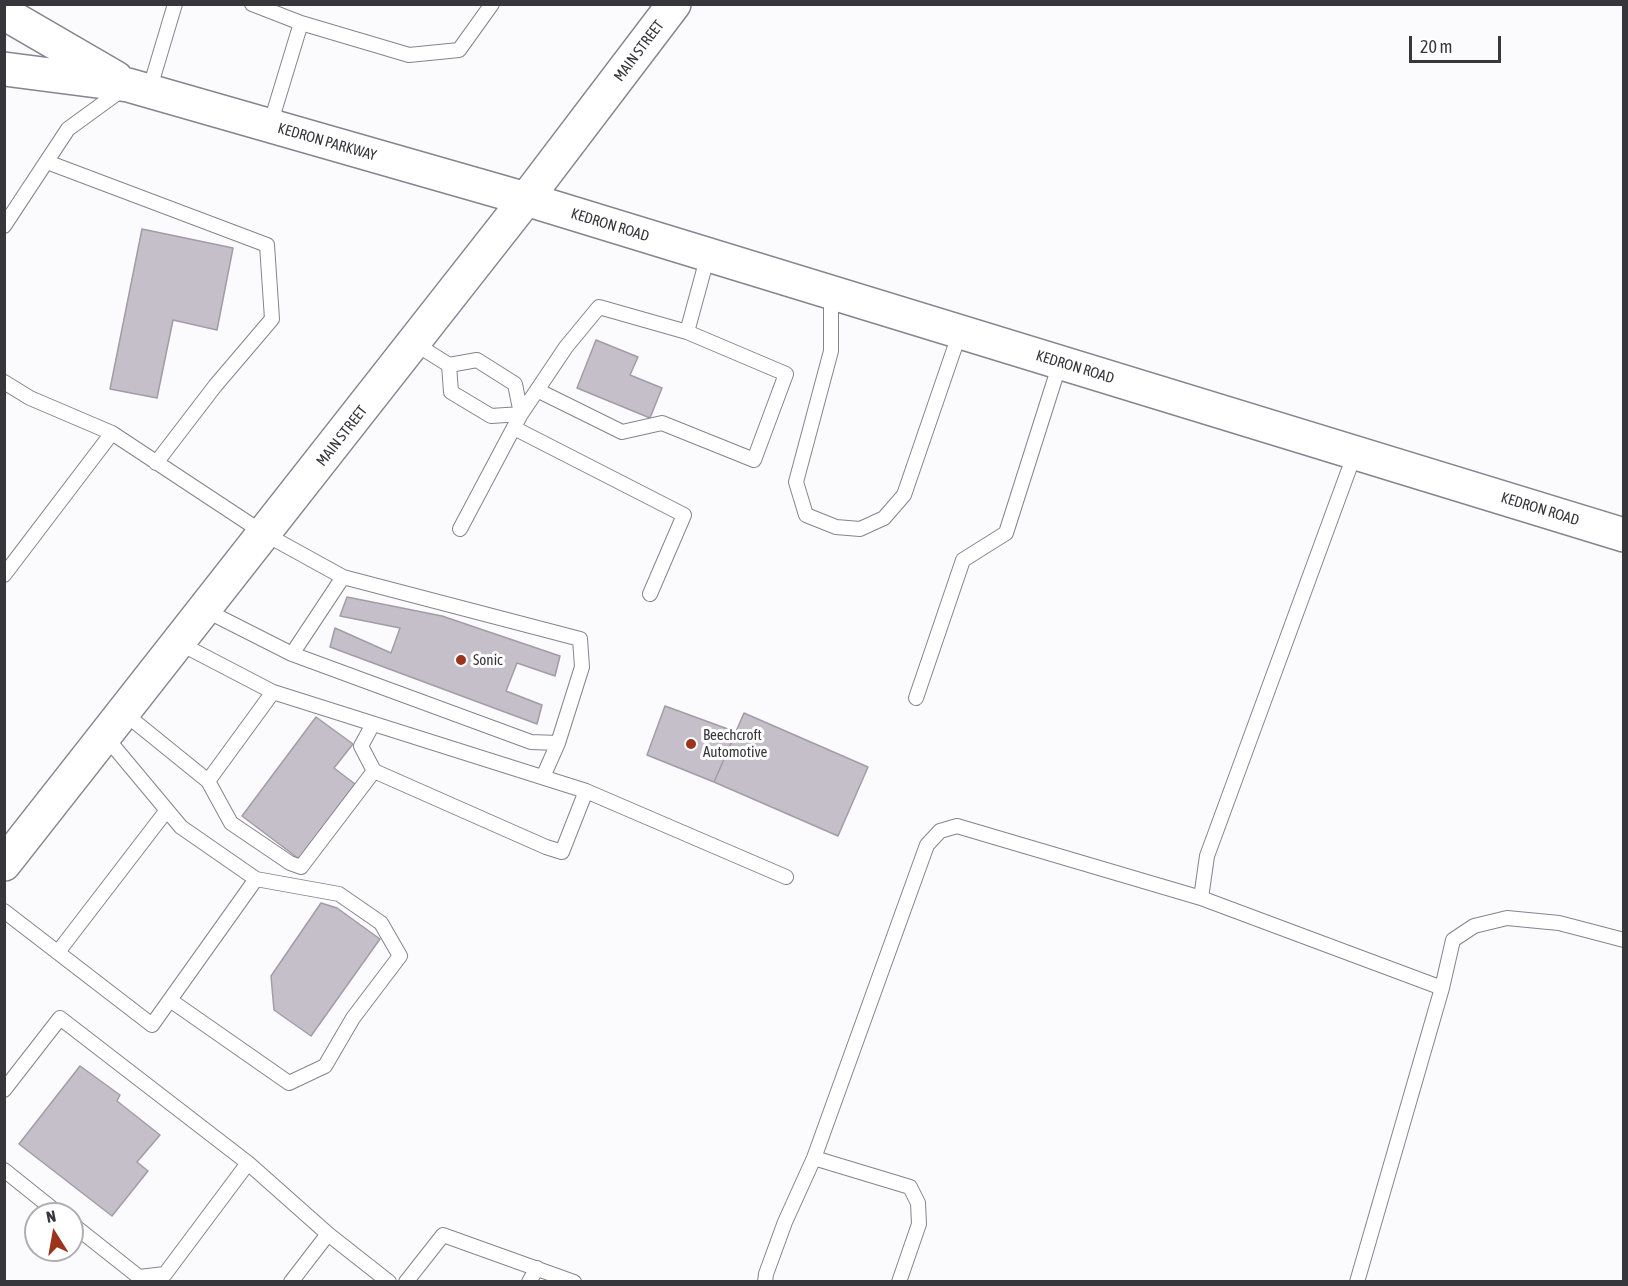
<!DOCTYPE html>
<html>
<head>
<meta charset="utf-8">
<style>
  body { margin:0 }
  #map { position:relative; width:1628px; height:1286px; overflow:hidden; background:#fbfafd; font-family:"Asap Condensed",sans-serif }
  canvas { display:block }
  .frame { position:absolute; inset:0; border:6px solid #36363b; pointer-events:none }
  .north { position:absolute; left:24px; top:1202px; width:60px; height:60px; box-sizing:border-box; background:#fff; border:2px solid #afafb1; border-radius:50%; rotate:349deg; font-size:16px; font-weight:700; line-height:24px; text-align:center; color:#36363b }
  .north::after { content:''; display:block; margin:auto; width:21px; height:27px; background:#9c331c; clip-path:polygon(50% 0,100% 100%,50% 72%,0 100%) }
  .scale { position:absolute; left:1409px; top:36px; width:92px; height:27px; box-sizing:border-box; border:3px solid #36363b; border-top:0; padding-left:8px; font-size:18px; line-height:21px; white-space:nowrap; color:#36363b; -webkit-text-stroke:4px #fff; paint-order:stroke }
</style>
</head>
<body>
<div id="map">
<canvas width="1628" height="1286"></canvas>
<div class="frame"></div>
<div class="north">N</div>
<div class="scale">20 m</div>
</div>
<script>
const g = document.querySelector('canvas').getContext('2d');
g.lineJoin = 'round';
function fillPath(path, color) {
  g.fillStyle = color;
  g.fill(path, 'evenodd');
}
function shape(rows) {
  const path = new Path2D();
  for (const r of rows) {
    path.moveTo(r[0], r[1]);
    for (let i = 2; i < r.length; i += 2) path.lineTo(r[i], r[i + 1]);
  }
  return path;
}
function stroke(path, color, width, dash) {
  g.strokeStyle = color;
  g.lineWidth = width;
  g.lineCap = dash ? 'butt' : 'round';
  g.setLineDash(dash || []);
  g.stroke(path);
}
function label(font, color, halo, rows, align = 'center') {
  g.font = font + ' "Asap Condensed",sans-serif';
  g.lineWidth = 6;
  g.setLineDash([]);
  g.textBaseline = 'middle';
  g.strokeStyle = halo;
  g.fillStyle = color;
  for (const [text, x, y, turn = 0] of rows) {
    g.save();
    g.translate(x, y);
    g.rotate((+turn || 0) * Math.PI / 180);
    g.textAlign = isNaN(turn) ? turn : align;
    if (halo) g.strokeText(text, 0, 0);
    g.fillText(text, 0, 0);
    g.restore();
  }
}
const building = shape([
  [142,229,233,248,217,330,173,320,157,398,110,389,142,229],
  [596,340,638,357,630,375,662,388,650,418,577,388,596,340],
  [347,597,442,616,560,656,555,676,517,663,506,691,542,705,537,724,330,647,335,628,391,653,400,628,340,616,347,597],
  [665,706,736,732,714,782,647,755,665,706],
  [744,713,868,767,838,836,714,782,744,713],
  [316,717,353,744,334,768,355,784,299,859,242,816,316,717],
  [321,903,337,908,380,939,311,1036,274,1010,271,976,321,903],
  [80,1066,120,1095,117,1101,160,1135,137,1162,148,1171,112,1216,19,1144,80,1066]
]);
fillPath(building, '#c5bfca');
stroke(building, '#a29ca8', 1.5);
const service = shape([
  [252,4,301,23,409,55,459,50,492,4],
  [149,91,175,4],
  [270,125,301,23],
  [47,162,267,245,272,319,215,386,156,463],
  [4,226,68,129,123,89],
  [831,293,831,351,796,482,806,515,836,527,860,529,884,518,904,495,960,332],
  [414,343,449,365,477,360,515,384,521,414,491,416,451,392,449,365],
  [4,382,30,398,112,433],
  [537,390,622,432,662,423,754,460,786,374,687,332],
  [514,428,684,515,650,594],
  [460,529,521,414,566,347,599,307,687,332,708,255],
  [4,575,112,433,265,534,343,577,580,639,582,667,558,743,531,742,292,654,205,610],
  [292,654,343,577],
  [273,692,586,791,786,877],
  [916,698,963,560,1006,533,1060,363],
  [124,713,208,781,273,692,179,643],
  [373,724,361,746,374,771],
  [543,777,558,743],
  [208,781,231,823,290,863,301,867,374,771,546,847,562,852,586,791],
  [1201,898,1442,988],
  [4,911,152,1025,256,879,181,827,105,736],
  [58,952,167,810],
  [170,1000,289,1083,325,1066,353,1018,400,956,381,923,339,894,256,879],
  [4,1090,60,1018,248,1163,328,1234,291,1282],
  [814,1158,910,1187,918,1203,919,1224,899,1282],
  [4,1170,59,1214],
  [72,1224,139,1277,165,1274,248,1163],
  [328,1234,389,1282],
  [406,1282,443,1235,574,1282],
  [529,1282,537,1268],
  [765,1282,766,1274,785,1222,814,1158,927,845,940,831,957,826,1201,898,1207,856,1355,453],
  [1357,1282,1442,988,1453,940,1474,926,1507,918,1559,923,1624,940]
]);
const tertiary = shape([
  [4,13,116,78],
  [4,69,128,85,526,199]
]);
const secondary = shape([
  [526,199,1624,535]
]);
const primary = shape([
  [4,864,526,199,674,4]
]);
stroke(service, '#85848f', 16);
stroke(tertiary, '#85848f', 36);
stroke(secondary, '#85848f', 36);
stroke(primary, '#85848f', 36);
stroke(service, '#fff', 14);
stroke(tertiary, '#fff', 33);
stroke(secondary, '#fff', 33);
stroke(primary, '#fff', 33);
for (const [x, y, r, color] of [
  [461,660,6,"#9c331c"],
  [691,744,6,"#9c331c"]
]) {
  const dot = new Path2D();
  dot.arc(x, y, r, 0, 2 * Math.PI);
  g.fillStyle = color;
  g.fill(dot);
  stroke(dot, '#fff', 2);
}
label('15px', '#36363b', '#fff', [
  ["MAIN STREET",639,51,-53],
  ["KEDRON PARKWAY",327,142,16],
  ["KEDRON ROAD",610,225,17],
  ["KEDRON ROAD",1075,367,17],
  ["MAIN STREET",342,436,-52],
  ["KEDRON ROAD",1540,509,17]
]);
label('15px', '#36363b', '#fff', [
  ["Sonic",473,660],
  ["Beechcroft",703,735],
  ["Automotive",703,752]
], 'left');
</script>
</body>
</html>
